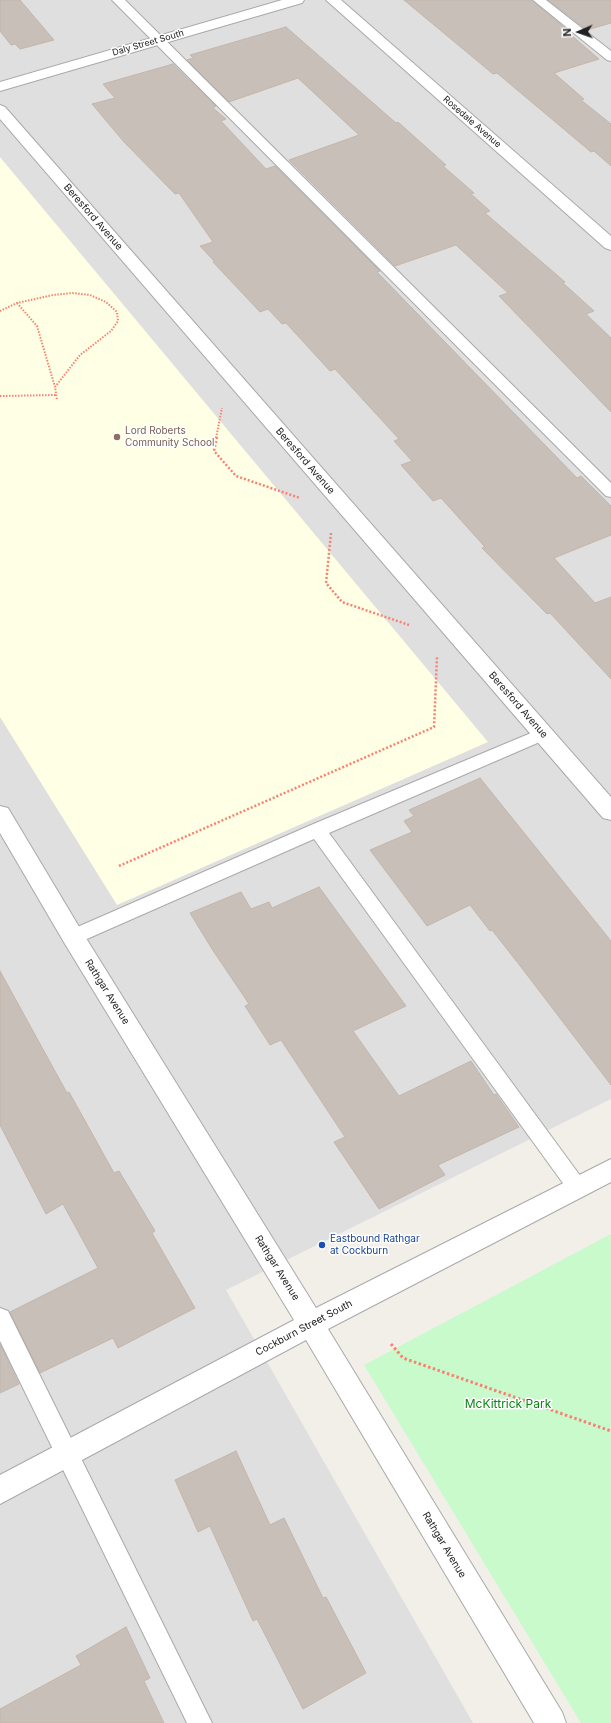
<!DOCTYPE html>
<html>
<head>
<meta charset="utf-8">
<style>
  body { margin:0 }
  #map { position:relative; width:611px; height:1723px; overflow:hidden; background:#f2efe9; font-family:Inter,sans-serif }
  canvas { display:block }
  .north { position:absolute; left:559px; top:12px; width:40px; height:40px; -webkit-text-stroke:3px #fff; paint-order:stroke; rotate:268deg; font-size:11px; font-weight:700; line-height:16px; text-align:center; color:#222 }
  .north::after { content:''; display:block; margin:auto; width:14px; height:18px; background:#222; clip-path:polygon(50% 0,100% 100%,50% 72%,0 100%) }
</style>
</head>
<body>
<div id="map">
<canvas width="611" height="1723"></canvas>
<div class="north">N</div>
</div>
<script>
const g = document.querySelector('canvas').getContext('2d');
g.lineJoin = 'round';
function fillPath(path, color) {
  g.fillStyle = color;
  g.fill(path, 'evenodd');
}
function shape(rows) {
  const path = new Path2D();
  for (const r of rows) {
    path.moveTo(r[0], r[1]);
    for (let i = 2; i < r.length; i += 2) path.lineTo(r[i], r[i + 1]);
  }
  return path;
}
function stroke(path, color, width, dash) {
  g.strokeStyle = color;
  g.lineWidth = width;
  g.lineCap = dash ? 'butt' : 'round';
  g.setLineDash(dash || []);
  g.stroke(path);
}
function label(font, color, halo, rows, align = 'center') {
  g.font = font + ' Inter,sans-serif';
  g.lineWidth = 3;
  g.setLineDash([]);
  g.textBaseline = 'middle';
  g.strokeStyle = halo;
  g.fillStyle = color;
  for (const [text, x, y, turn = 0] of rows) {
    g.save();
    g.translate(x, y);
    g.rotate((+turn || 0) * Math.PI / 180);
    g.textAlign = isNaN(turn) ? turn : align;
    if (halo) g.strokeText(text, 0, 0);
    g.fillText(text, 0, 0);
    g.restore();
  }
}
fillPath(shape([
  [0,0,611,0,611,1099,226,1290,473,1723,0,1723]
]), '#e0dfdf');
fillPath(shape([
  [0,157,488,742,117,905,0,717]
]), '#ffffe5');
fillPath(shape([
  [611,1234,611,1723,581,1723,364,1365]
]), '#c8facc');
const building = shape([
  [0,0,20,0,54,40,20,49,15,44,11,45,0,31,0,0],
  [404,0,532,0,573,35,571,35,599,59,554,73,584,99,581,100,611,124,611,166,594,151,591,152,497,73,493,74,404,0],
  [548,0,611,0,611,23,587,30,548,0],
  [286,27,396,123,398,122,446,165,443,166,474,193,471,194,490,211,485,213,565,282,563,283,594,311,586,314,611,338,611,412,499,296,508,293,456,245,395,266,289,160,359,135,298,78,229,102,187,60,193,58,190,55,286,27],
  [173,64,216,106,213,108,226,119,221,121,266,169,275,166,380,271,377,272,577,478,581,476,611,506,611,535,554,558,595,603,611,597,611,679,550,613,547,614,482,548,485,547,441,498,433,501,401,465,412,461,394,441,399,439,335,369,330,371,286,323,282,324,268,309,260,312,213,262,215,262,200,246,213,242,179,193,175,194,124,142,92,104,115,98,103,84,173,64],
  [480,778,611,941,611,1085,521,967,492,930,490,931,470,905,427,926,370,850,412,832,404,821,414,816,409,810,480,778],
  [319,887,406,1006,353,1031,399,1096,471,1061,494,1095,496,1094,519,1127,438,1165,445,1175,379,1209,334,1142,345,1137,281,1040,270,1045,245,1006,249,1004,212,949,190,913,241,892,251,909,269,902,272,908,319,887],
  [0,971,67,1093,69,1092,114,1173,119,1171,155,1231,152,1233,195,1308,118,1348,113,1338,40,1373,10,1312,98,1268,63,1204,46,1214,0,1125,0,971],
  [0,1344,19,1384,0,1393,0,1344],
  [236,1451,270,1525,284,1518,323,1598,326,1597,366,1673,303,1709,257,1619,253,1621,210,1526,198,1532,175,1480,236,1451],
  [126,1627,150,1678,144,1681,164,1723,0,1723,0,1709,81,1665,76,1656,126,1627]
]);
fillPath(building, '#c7bfb8');
stroke(building, '#c4b6ab', 1);
const lane = shape([
  [112,0,125,0,611,483,611,497,606,496,112,0],
  [533,0,546,0,611,51,611,61,607,60,533,0],
  [543,728,549,730,552,734,549,738,329,833,584,1181,587,1187,584,1193,577,1196,570,1193,314,839,80,942,73,945,66,942,64,937,66,932,311,825,543,728],
  [0,1308,8,1311,212,1723,187,1723,0,1341,0,1308]
]);
const street = shape([
  [282,0,304,0,302,3,0,91,0,82,282,0],
  [326,0,341,0,611,236,611,250,605,248,326,0],
  [0,105,5,107,611,797,611,820,603,818,0,119,0,105],
  [0,806,8,808,81,930,316,1308,611,1159,611,1182,328,1329,562,1712,566,1723,534,1723,306,1340,0,1504,0,1475,294,1320,65,944,0,833,0,806]
]);
stroke(lane, '#a9a9a9', 2);
stroke(street, '#a9a9a9', 2);
stroke(shape([
  [17,303,37,326,55,387],
  [0,311,17,303,53,295,72,293,90,295,106,302,117,312,118,321,111,331,80,355,55,387,57,400],
  [0,396,56,395],
  [216,438,222,408]
]), '#fa8072', 2, [1.5, 1.5]);
stroke(shape([
  [217,437,214,451,236,476,300,498],
  [331,533,326,583,342,602,409,625],
  [119,866,434,727,437,657]
]), '#fa8072', 2.5, [2, 2]);
stroke(shape([
  [391,1344,403,1358,611,1431]
]), '#fa8072', 3, [2.5, 2.5]);
fillPath(lane, '#fff');
fillPath(street, '#fff');
for (const [x, y, r, color] of [
  [117,437,4,"#8d6e63"],
  [322,1245,4,"#1a4fb4"]
]) {
  const dot = new Path2D();
  dot.arc(x, y, r, 0, 2 * Math.PI);
  g.fillStyle = color;
  g.fill(dot);
  stroke(dot, '#fff', 1.5);
}
label('9px', '#222', '#fff', [
  ["Daly Street South",148,43,-16],
  ["Rosedale Avenue",472,122,41]
]);
label('10px', '#222', '#fff', [
  ["Beresford Avenue",93,217,49],
  ["Beresford Avenue",305,461,49],
  ["Beresford Avenue",518,705,49],
  ["Rathgar Avenue",107,992,58],
  ["Rathgar Avenue",277,1268,58],
  ["Cockburn Street South",304,1328,-28],
  ["Rathgar Avenue",444,1545,59]
]);
label('10px', '#785e54', '#fff', [
  ["Lord Roberts",125,431],
  ["Community School",125,443]
], 'left');
label('10px', '#164399', '#fff', [
  ["Eastbound Rathgar",330,1239],
  ["at Cockburn",330,1251]
], 'left');
label('12px', '#0c8416', '#fff', [
  ["McKittrick Park",508,1404]
]);
</script>
</body>
</html>
